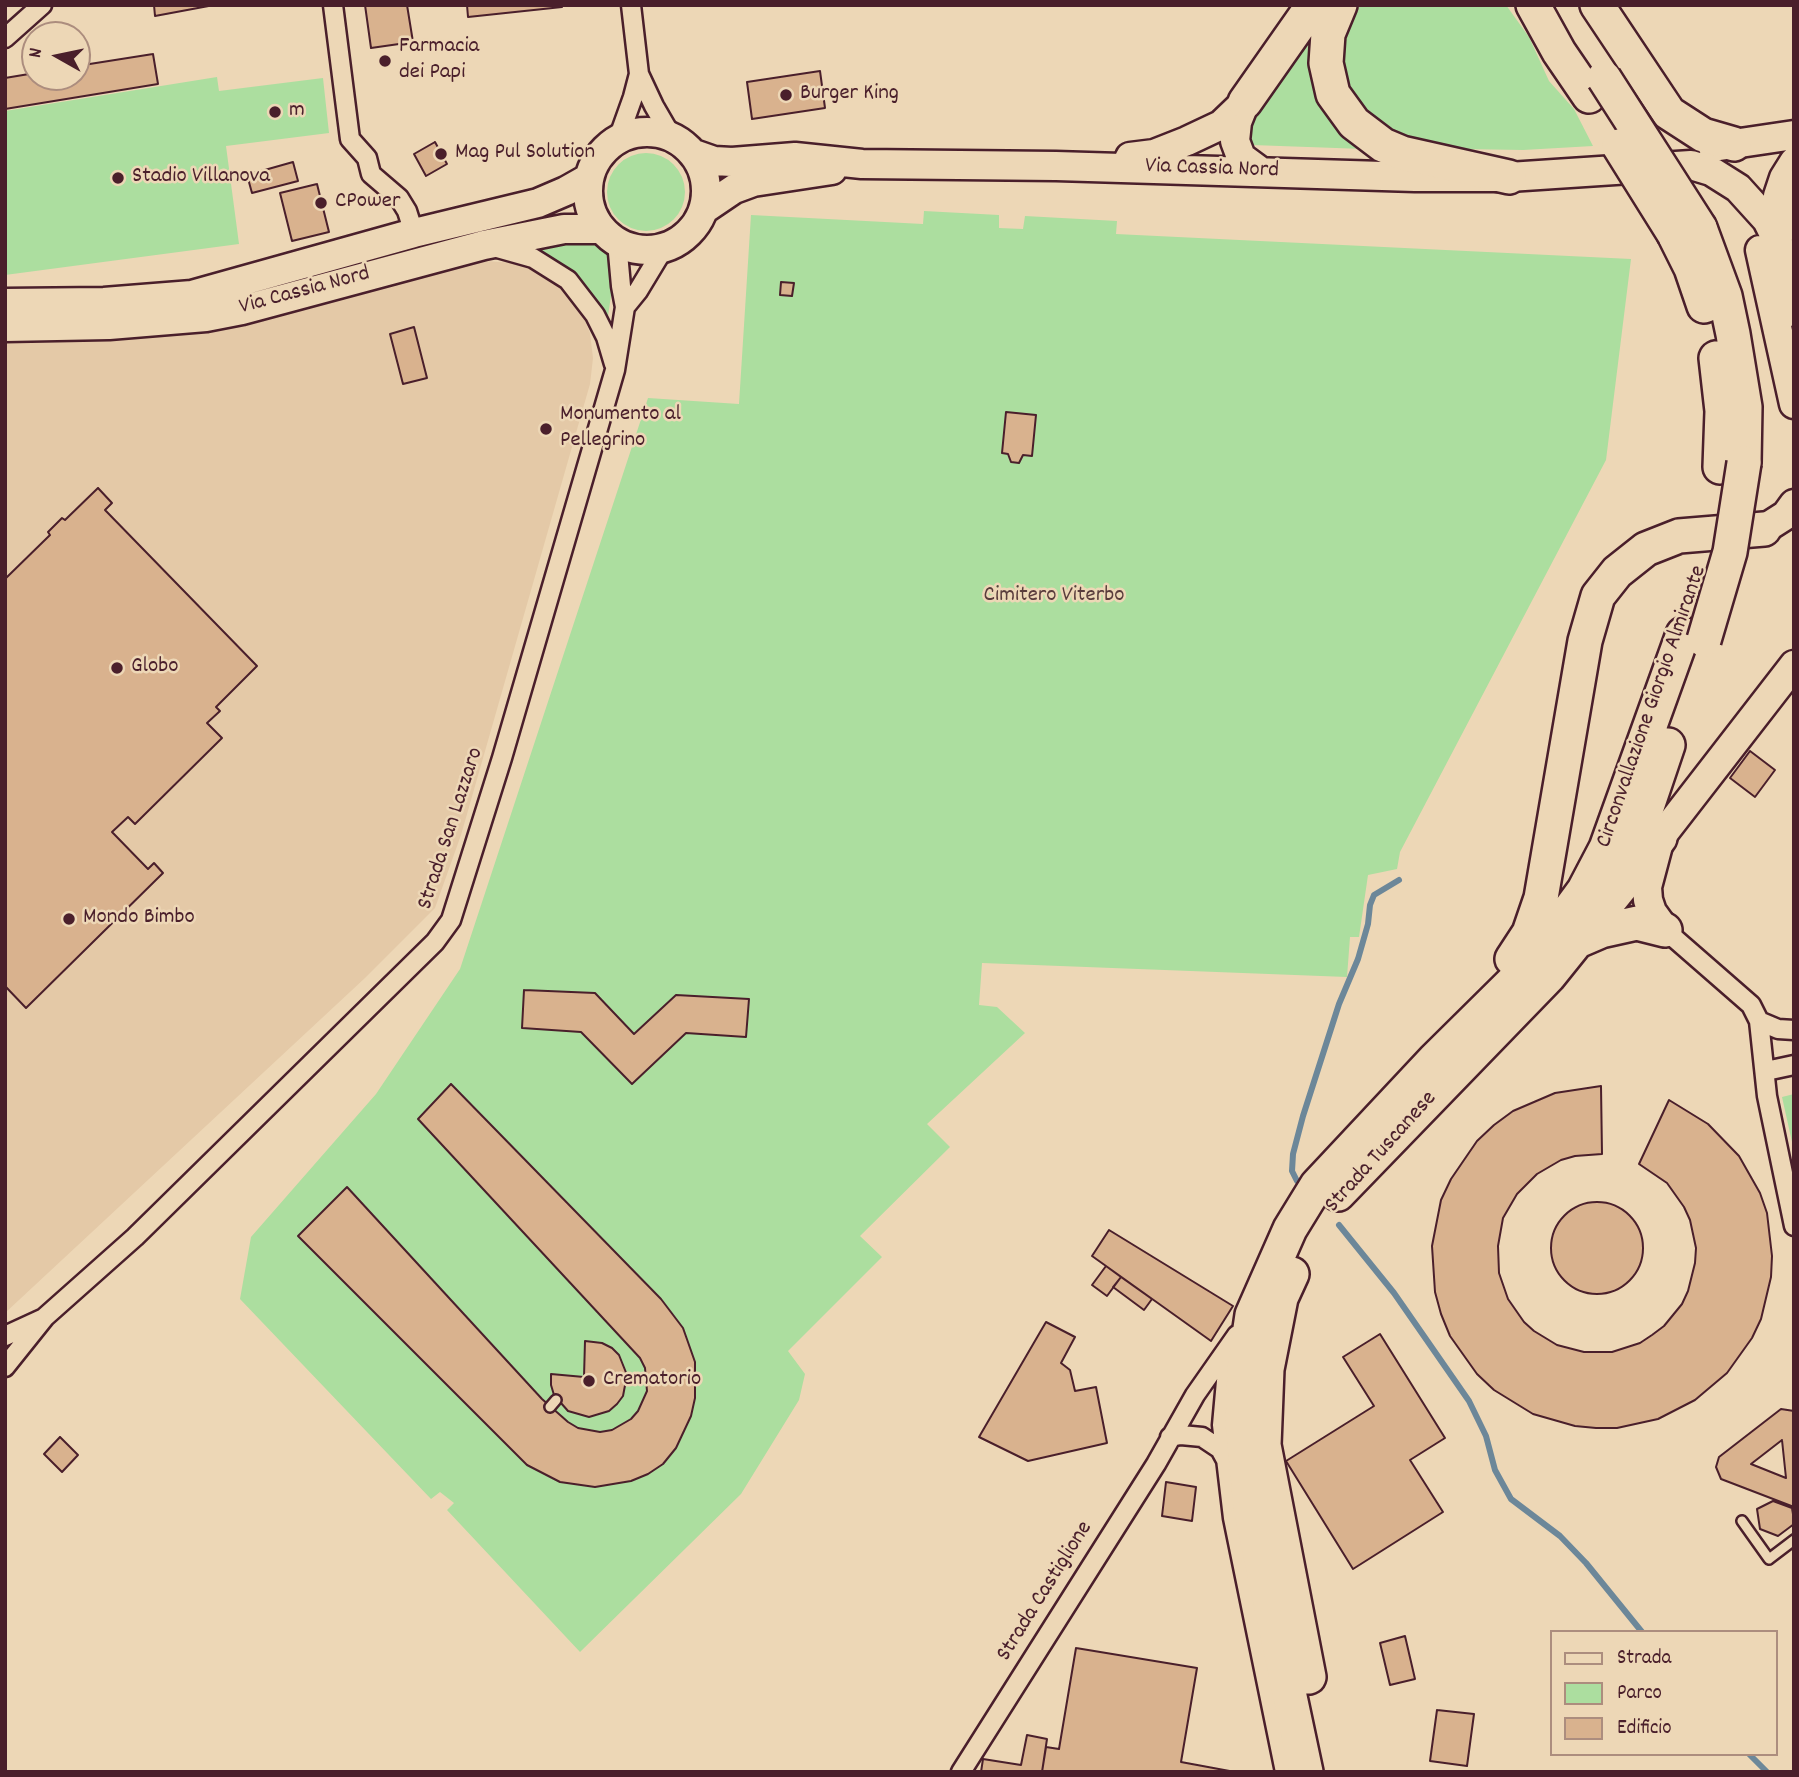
<!DOCTYPE html>
<html>
<head>
<meta charset="utf-8">
<style>
  body { margin:0 }
  #map { position:relative; width:1799px; height:1777px; overflow:hidden; background:#edd7b6; font-family:Dekko,sans-serif }
  canvas { display:block }
  .frame { position:absolute; inset:0; border:7px solid #4a1f2b; pointer-events:none }
  .legend { position:absolute; left:1550px; top:1630px; width:228px; height:126px; box-sizing:border-box; background:#edd7b6; border:2px solid #ac8d7e; margin:0; padding:9px 12px; list-style:none; font-size:21px; color:#4a1f2b }
  .legend li { display:flex; align-items:center; gap:14px; height:35px }
  .legend b { width:35px; border:2px solid #ac8d7e }
  .north { position:absolute; left:21px; top:21px; width:70px; height:70px; box-sizing:border-box; background:#edd7b6; border:2px solid #ac8d7e; border-radius:50%; rotate:279deg; font-size:19px; font-weight:700; line-height:28px; text-align:center; color:#4a1f2b }
  .north::after { content:''; display:block; margin:auto; width:24px; height:32px; background:#4a1f2b; clip-path:polygon(50% 0,100% 100%,50% 72%,0 100%) }
</style>
</head>
<body>
<div id="map">
<canvas width="1799" height="1777"></canvas>
<div class="frame"></div>
<ul class="legend">
<li><b style="height:9px;background:#edd7b6"></b>Strada</li>
<li><b style="height:19px;background:#acde9f"></b>Parco</li>
<li><b style="height:19px;background:#d9b28e"></b>Edificio</li>
</ul>
<div class="north">N</div>
</div>
<script>
const g = document.querySelector('canvas').getContext('2d');
g.lineJoin = 'round';
function fillPath(path, color) {
  g.fillStyle = color;
  g.fill(path, 'evenodd');
}
function shape(rows) {
  const path = new Path2D();
  for (const r of rows) {
    if (r.length === 3) {
      path.moveTo(r[0] + r[2], r[1]);
      path.arc(r[0], r[1], r[2], 0, 2 * Math.PI);
      continue;
    }
    path.moveTo(r[0], r[1]);
    for (let i = 2; i < r.length; i += 2) path.lineTo(r[i], r[i + 1]);
  }
  return path;
}
function stroke(path, color, width, dash) {
  g.strokeStyle = color;
  g.lineWidth = width;
  g.lineCap = dash ? 'butt' : 'round';
  g.setLineDash(dash || []);
  g.stroke(path);
}
function label(font, color, halo, rows, align = 'center') {
  g.font = font + ' Dekko,sans-serif';
  g.lineWidth = 5;
  g.setLineDash([]);
  g.textBaseline = 'middle';
  g.strokeStyle = halo;
  g.fillStyle = color;
  for (const [text, x, y, turn = 0] of rows) {
    g.save();
    g.translate(x, y);
    g.rotate((+turn || 0) * Math.PI / 180);
    g.textAlign = isNaN(turn) ? turn : align;
    if (halo) g.strokeText(text, 0, 0);
    g.fillText(text, 0, 0);
    g.restore();
  }
}
fillPath(shape([
  [486,261,514,263,534,270,553,281,567,294,581,312,590,333,593,358,590,384,461,835,435,908,365,978,5,1313,5,343,210,331,243,324]
]), '#e4c9a7');
fillPath(shape([
  [1349,5,1506,5,1529,37,1549,81,1574,109,1593,146,1523,150,1461,149,1411,145,1386,134,1342,87,1344,13],
  [1309,28,1364,149,1252,145,1248,141,1246,122],
  [217,77,219,91,323,78,329,133,226,146,239,244,5,275,5,111],
  [646,192,39],
  [924,211,999,215,999,228,1023,229,1025,216,1117,221,1116,234,1631,259,1606,460,1400,852,1397,869,1368,875,1359,937,1350,937,1347,977,982,963,979,1005,997,1007,1025,1033,927,1124,950,1147,860,1236,882,1257,788,1351,805,1374,799,1400,741,1494,580,1652,447,1510,454,1503,440,1492,431,1499,240,1299,251,1237,376,1094,460,969,648,398,739,404,751,215,923,224],
  [592,240,599,243,610,258,613,282,607,323,593,297,580,282,525,247],
  [1794,1094,1794,1151,1782,1097]
]), '#acde9f');
stroke(shape([
  [1297,1181,1292,1171,1293,1154,1303,1116,1339,1004,1358,959,1368,924,1370,905,1374,895,1399,880],
  [1339,1225,1394,1293,1469,1401,1486,1436,1495,1470,1511,1499,1560,1536,1586,1563,1642,1632],
  [1749,1754,1767,1772]
]), '#6c8799', 6);
const building = shape([
  [154,5,214,5,155,16,154,5],
  [365,5,407,5,413,42,371,48,365,5],
  [467,5,561,5,562,7,468,17,467,5],
  [153,54,158,84,5,109,5,78,35,73,35,77,77,77,77,66,153,54],
  [820,71,825,108,752,119,747,82,820,71],
  [435,142,447,164,426,176,414,154,435,142],
  [293,162,298,181,252,193,247,175,293,162],
  [317,184,329,232,292,241,280,193,317,184],
  [781,282,794,283,792,296,780,295,781,282],
  [414,327,427,378,403,384,390,334,414,327],
  [1006,412,1036,415,1032,456,1023,455,1019,463,1011,462,1008,454,1002,453,1006,412],
  [98,488,112,503,105,510,257,666,216,707,220,711,207,723,222,738,135,824,128,817,112,832,148,869,154,863,163,873,26,1008,5,986,5,579,50,535,48,532,62,518,65,520,98,488],
  [1750,751,1775,770,1755,797,1730,778,1750,751],
  [524,990,595,993,634,1034,676,995,749,999,746,1037,686,1033,632,1084,581,1032,522,1028,524,990],
  [451,1084,661,1299,683,1328,695,1362,695,1398,691,1416,676,1448,663,1464,648,1474,631,1481,595,1487,560,1482,527,1465,298,1236,347,1187,542,1399,568,1422,578,1428,600,1432,612,1430,631,1419,638,1411,647,1391,645,1368,640,1358,418,1119,451,1084],
  [1601,1086,1602,1154,1575,1156,1561,1160,1537,1174,1517,1194,1503,1218,1498,1246,1499,1273,1508,1299,1524,1322,1534,1331,1557,1345,1584,1352,1612,1352,1640,1343,1652,1335,1664,1326,1682,1304,1688,1291,1695,1263,1696,1248,1690,1220,1684,1207,1667,1183,1639,1164,1669,1100,1708,1124,1739,1156,1760,1193,1767,1213,1772,1256,1771,1277,1761,1319,1752,1338,1727,1373,1695,1400,1658,1419,1617,1428,1596,1428,1575,1426,1533,1414,1494,1390,1477,1374,1450,1336,1441,1314,1435,1292,1432,1246,1441,1200,1451,1179,1477,1141,1494,1125,1513,1111,1555,1093,1601,1086],
  [1597,1248,46],
  [1109,1230,1233,1306,1211,1341,1092,1256,1109,1230],
  [1106,1266,1121,1277,1107,1296,1092,1285,1106,1266],
  [1121,1277,1152,1299,1144,1310,1113,1287,1121,1277],
  [1046,1322,1075,1337,1061,1363,1070,1370,1075,1391,1096,1387,1107,1443,1028,1461,979,1437,1046,1322],
  [1380,1334,1445,1438,1410,1460,1443,1512,1353,1569,1286,1461,1374,1406,1343,1357,1380,1334],
  [585,1341,602,1343,612,1348,619,1355,627,1375,623,1396,617,1404,609,1411,589,1417,568,1411,554,1395,551,1385,551,1374,584,1377,585,1341],
  [1781,1409,1794,1411,1794,1507,1721,1479,1716,1467,1719,1457,1781,1409],
  [1782,1440,1786,1478,1751,1464,1782,1440],
  [60,1437,78,1455,62,1472,44,1454,60,1437],
  [1166,1482,1196,1487,1192,1521,1162,1516,1166,1482],
  [1773,1501,1792,1508,1794,1520,1794,1524,1778,1536,1760,1529,1757,1509,1773,1501],
  [1405,1636,1415,1679,1390,1685,1380,1643,1405,1636],
  [1076,1648,1197,1668,1181,1762,1235,1772,1042,1772,1046,1747,1059,1749,1076,1648],
  [1437,1710,1474,1714,1467,1766,1430,1761,1437,1710],
  [1027,1735,1047,1739,1042,1772,981,1772,983,1759,1021,1765,1027,1735]
]);
fillPath(building, '#d9b28e');
stroke(building, '#4a1f2b', 2);
const lane = shape([
  [550,1407,556,1400],
  [1742,1521,1769,1559,1794,1540]
]);
const street = shape([
  [333,5,350,139,367,158,371,174,399,198,407,211,414,233],
  [631,5,639,74,654,106,672,137],
  [5,38,42,5],
  [618,139,633,97,639,74],
  [494,247,533,258,568,280,595,315,606,337,614,364],
  [625,307,638,291,664,248],
  [1665,930,1751,1005,1759,1021,1767,1096,1794,1226],
  [1759,1021,1778,1029,1794,1030],
  [1766,1071,1794,1065],
  [5,1336,42,1319],
  [5,1367,45,1317,135,1237,435,942,451,920,502,758,615,370,625,307,621,286,617,242],
  [1232,1368,1226,1381,1222,1425,1233,1518,1285,1772],
  [1170,1437,1181,1435,1202,1437,1220,1449,1226,1460],
  [961,1772,1156,1464,1195,1395,1237,1335]
]);
const primary = shape([
  [1245,102,1237,122,1235,141,1241,157,1260,171],
  [647,191,59],
  [1713,147,1794,135],
  [694,154,714,161,732,162,795,157,862,164,1056,166,1415,177,1509,177,1691,165,1711,171,1738,188,1767,220,1778,242,1794,312],
  [1130,157,1154,154,1187,141,1221,125,1245,102],
  [703,210,734,189,753,182,832,170],
  [1778,239,1778,196,1784,178,1794,162],
  [1760,250,1794,404],
  [5,303,104,302,192,295,414,233,538,203,566,191,589,178],
  [5,327,109,325,206,317,242,310,484,245,564,229,601,229],
  [1764,529,1786,515,1794,504],
  [1665,930,1652,912,1648,900,1647,887,1660,838,1794,665]
]);
const highway = shape([
  [1340,5,1328,34,1326,63,1333,94,1354,123,1383,145,1402,153,1509,177],
  [1533,5,1559,52,1589,96],
  [1597,5,1669,113,1703,135,1734,144],
  [1245,102,1313,5],
  [1700,228,1725,296,1733,334,1745,407,1744,463],
  [1674,234,1691,268,1704,306],
  [1716,358,1722,411,1720,467],
  [1623,865,1638,834,1668,745],
  [1580,940,1601,931,1637,923,1665,930],
  [1512,959,1529,933,1541,898,1585,641,1598,596,1617,572,1646,549,1679,536,1764,529],
  [1338,1194,1549,976,1660,838],
  [1292,1274,1281,1298,1267,1369,1264,1445,1309,1677],
  [1306,1772,1250,1508,1242,1423,1244,1369,1252,1315,1290,1229,1317,1185,1434,1060,1526,969,1584,890,1606,848,1683,634]
]);
stroke(lane, '#4a1f2b', 14);
stroke(street, '#4a1f2b', 23);
stroke(primary, '#4a1f2b', 33);
stroke(highway, '#4a1f2b', 38);
stroke(lane, '#edd7b6', 9);
stroke(street, '#edd7b6', 18);
stroke(primary, '#edd7b6', 28);
stroke(highway, '#edd7b6', 33);
const highwayBridge = shape([
  [1604,78,1700,228],
  [1619,146,1674,234],
  [1704,640,1730,552,1744,463]
]);
stroke(highwayBridge, '#4a1f2b', 38, []);
stroke(highwayBridge, '#edd7b6', 33);
for (const [x, y, r, color] of [
  [385,61,7,"#4a1f2b"],
  [786,95,7,"#4a1f2b"],
  [275,112,7,"#4a1f2b"],
  [441,154,7,"#4a1f2b"],
  [118,178,7,"#4a1f2b"],
  [321,203,7,"#4a1f2b"],
  [546,429,7,"#4a1f2b"],
  [117,668,7,"#4a1f2b"],
  [69,919,7,"#4a1f2b"],
  [589,1381,7,"#4a1f2b"]
]) {
  const dot = new Path2D();
  dot.arc(x, y, r, 0, 2 * Math.PI);
  g.fillStyle = color;
  g.fill(dot);
  stroke(dot, '#edd7b6', 2.5);
}
label('23px', '#4a1f2b', '#edd7b6', [
  ["Farmacia",399,48],
  ["dei Papi",399,74],
  ["Burger King",800,95],
  ["m",289,112],
  ["Mag Pul Solution",455,154],
  ["Stadio Villanova",132,178],
  ["CPower",335,203],
  ["Monumento al",560,416],
  ["Pellegrino",560,442],
  ["Globo",131,668],
  ["Mondo Bimbo",83,919],
  ["Crematorio",603,1381]
], 'left');
label('23px', '#4a1f2b', '#edd7b6', [
  ["Via Cassia Nord",1212,170,2],
  ["Via Cassia Nord",305,292,-15],
  ["Circonvallazione Giorgio Almirante",1653,707,-71],
  ["Strada San Lazzaro",452,829,-72],
  ["Strada Tuscanese",1382,1153,-48],
  ["Strada Castiglione",1046,1592,-58]
]);
label('23px', '#593c3c', '#edd7b6', [
  ["Cimitero Viterbo",1054,597]
]);
</script>
</body>
</html>
